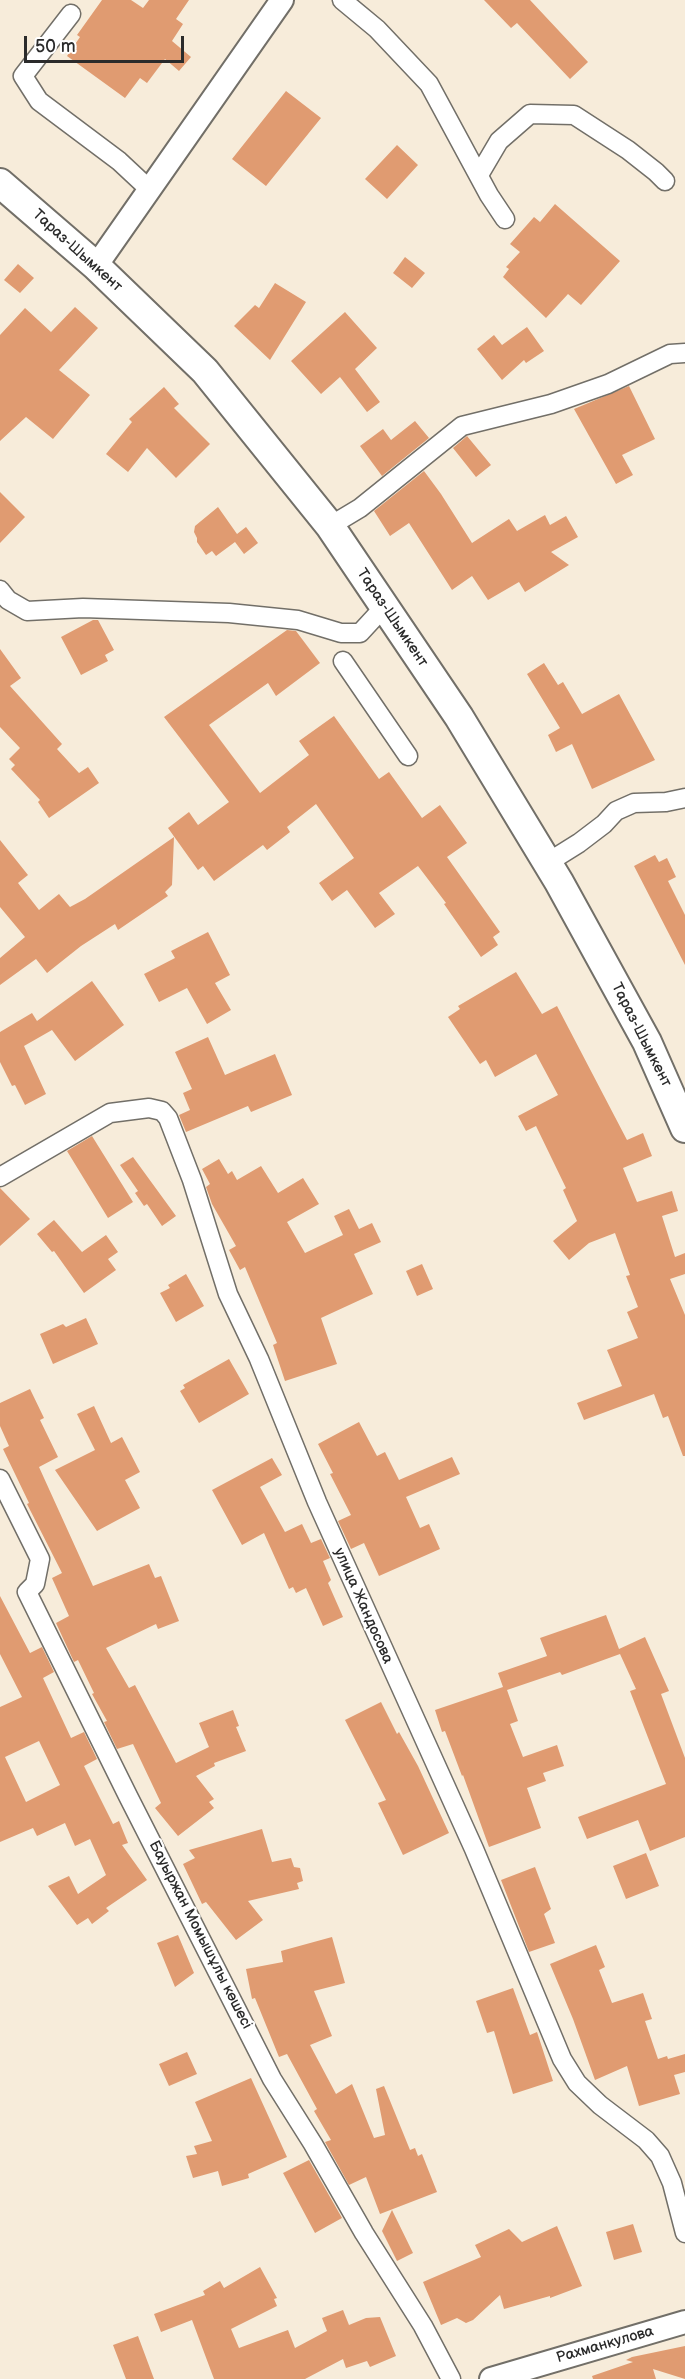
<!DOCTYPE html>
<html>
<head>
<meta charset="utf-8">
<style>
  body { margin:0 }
  #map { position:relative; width:685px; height:2379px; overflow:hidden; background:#f7ecda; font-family:"Balsamiq Sans",sans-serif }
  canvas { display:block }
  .scale { position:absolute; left:24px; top:36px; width:160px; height:27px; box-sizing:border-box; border:3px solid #2b2b2b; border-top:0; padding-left:8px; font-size:18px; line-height:21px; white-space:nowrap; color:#2b2b2b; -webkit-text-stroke:4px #fff; paint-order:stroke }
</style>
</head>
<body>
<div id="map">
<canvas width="685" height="2379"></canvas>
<div class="scale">50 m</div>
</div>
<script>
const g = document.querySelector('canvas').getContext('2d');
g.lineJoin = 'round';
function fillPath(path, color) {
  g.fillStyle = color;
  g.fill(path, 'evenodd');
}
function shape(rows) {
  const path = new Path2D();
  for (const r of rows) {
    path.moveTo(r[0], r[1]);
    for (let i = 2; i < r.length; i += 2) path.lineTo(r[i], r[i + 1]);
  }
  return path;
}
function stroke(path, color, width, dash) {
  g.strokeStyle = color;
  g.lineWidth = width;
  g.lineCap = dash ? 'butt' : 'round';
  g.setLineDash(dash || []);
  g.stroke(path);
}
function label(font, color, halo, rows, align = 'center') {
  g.font = font + ' "Balsamiq Sans",sans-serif';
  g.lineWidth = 4.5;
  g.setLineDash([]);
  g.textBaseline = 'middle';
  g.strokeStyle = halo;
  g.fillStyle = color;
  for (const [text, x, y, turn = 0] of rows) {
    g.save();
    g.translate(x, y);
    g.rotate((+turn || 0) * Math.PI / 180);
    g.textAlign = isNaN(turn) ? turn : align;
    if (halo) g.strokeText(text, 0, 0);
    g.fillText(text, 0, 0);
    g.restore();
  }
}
fillPath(shape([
  [102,0,131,0,143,8,149,0,189,0,176,19,183,24,172,41,191,57,179,71,165,59,147,83,140,78,125,98,67,56,80,37,77,35],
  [484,0,530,0,588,62,570,79,517,23,511,28],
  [286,91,321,118,266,186,232,159],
  [397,145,418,165,387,199,365,179],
  [555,204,620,261,581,305,568,294,546,318,503,277,509,269,506,267,520,252,510,244,534,217,540,222],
  [405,257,425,273,412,288,393,273],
  [18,264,34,278,20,293,4,280],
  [275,283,306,302,270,360,234,326,255,305,259,308],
  [75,307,98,328,59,370,90,395,53,439,26,417,0,441,0,335,25,308,51,332],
  [345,312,377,348,355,369,380,402,367,412,340,377,321,394,291,361],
  [527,327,544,351,526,363,524,360,502,380,477,349,494,335,502,345],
  [629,386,655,439,622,455,633,475,616,484,574,409],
  [164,387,179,404,174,408,210,444,176,478,147,448,128,472,106,454,132,422,129,419],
  [415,421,429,438,382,476,360,446,383,429,391,440],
  [467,436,491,465,476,477,453,448],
  [424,471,441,494,472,543,509,519,517,531,545,515,550,525,566,516,578,537,551,552,569,565,525,592,519,582,488,600,472,576,452,590,409,523,390,536,374,511],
  [0,492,25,517,0,543],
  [218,507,237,534,246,527,258,543,244,554,235,542,216,556,212,551,206,555,197,542,197,538,194,532,195,526],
  [93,620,98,620,114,650,105,655,108,661,81,675,61,637],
  [287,630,296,631,320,663,276,696,268,683,209,725,260,793,309,755,299,741,334,716,379,779,389,772,422,818,440,805,467,843,447,857,500,932,493,937,498,945,481,957,444,904,446,903,418,866,379,893,395,914,375,928,347,890,332,901,319,883,354,858,316,804,287,827,290,832,267,850,263,845,214,881,203,866,198,870,168,828,189,812,198,825,229,802,164,717],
  [0,649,21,678,10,686,62,744,57,749,79,773,88,767,99,783,49,818,38,802,40,800,11,769,15,765,9,759,20,748,0,727],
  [544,663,558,685,563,682,582,714,619,694,655,760,592,789,572,744,556,752,548,735,560,728,527,674],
  [174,837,172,885,165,892,168,896,118,930,115,924,81,946,47,973,36,959,0,985,0,958,25,937,0,907,0,840,28,875,18,883,39,910,59,894,70,907,85,899],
  [655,855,659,862,667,858,676,877,668,881,685,915,685,965,634,866],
  [208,932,230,975,215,983,231,1010,207,1024,187,988,159,1002,144,974,175,958,171,951],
  [516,972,542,1014,557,1006,627,1140,643,1133,652,1156,623,1168,637,1202,672,1191,678,1211,662,1216,675,1257,685,1253,685,1274,670,1279,685,1315,685,1456,683,1456,668,1416,663,1418,654,1394,584,1420,577,1403,622,1386,607,1350,638,1338,627,1312,638,1307,626,1276,630,1275,615,1233,589,1243,569,1260,553,1241,577,1221,563,1190,566,1188,536,1126,526,1131,518,1116,558,1095,536,1054,495,1077,486,1060,480,1064,448,1017,460,1009,458,1006],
  [92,981,124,1025,75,1061,52,1030,24,1046,46,1094,25,1105,15,1085,12,1086,0,1062,0,1032,32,1013,37,1021],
  [208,1037,225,1075,275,1054,292,1095,251,1112,248,1106,186,1132,179,1115,190,1110,183,1093,192,1089,175,1052],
  [92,1136,133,1202,108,1218,67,1151],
  [133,1157,176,1216,162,1226,147,1204,144,1206,135,1193,138,1191,120,1165],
  [219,1159,228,1174,232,1171,237,1180,261,1166,278,1193,303,1178,319,1204,287,1222,305,1253,343,1235,334,1216,349,1209,359,1229,372,1223,381,1242,354,1254,373,1294,321,1318,337,1364,285,1381,273,1345,277,1343,245,1267,240,1270,229,1250,236,1246,212,1204,206,1187,210,1184,202,1169],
  [0,1188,30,1219,0,1246],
  [54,1220,82,1252,106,1235,118,1252,108,1259,116,1270,84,1293,54,1251,52,1252,37,1234],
  [422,1264,433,1289,417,1296,406,1271],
  [186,1274,204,1306,176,1322,160,1293,170,1288,168,1285],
  [86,1318,98,1344,53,1364,40,1334,63,1324,66,1327],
  [229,1359,249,1394,199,1423,180,1391,185,1388,183,1385],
  [30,1389,44,1418,40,1420,58,1457,39,1467,93,1586,149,1564,155,1578,161,1576,179,1621,158,1629,156,1624,106,1648,129,1688,135,1685,176,1763,209,1747,199,1723,233,1710,239,1726,236,1727,246,1751,214,1763,215,1766,196,1776,214,1799,209,1802,214,1808,178,1836,155,1808,161,1803,133,1744,117,1749,104,1722,107,1721,92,1694,94,1693,78,1660,74,1662,56,1623,69,1616,52,1578,62,1573,27,1504,29,1503,3,1449,9,1446,0,1426,0,1403],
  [94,1406,111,1443,122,1437,140,1472,125,1480,140,1508,97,1531,55,1470,95,1450,77,1414],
  [359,1422,377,1456,385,1452,399,1480,452,1457,460,1474,406,1497,420,1528,429,1524,440,1549,379,1576,364,1543,351,1549,338,1521,351,1515,330,1474,333,1473,318,1444],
  [272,1458,282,1475,260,1487,285,1532,302,1524,311,1543,321,1539,330,1558,323,1561,331,1580,328,1583,343,1617,323,1626,306,1588,296,1593,293,1587,289,1589,264,1533,242,1545,212,1490],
  [0,1596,30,1653,42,1647,54,1672,43,1678,71,1738,84,1732,97,1759,84,1766,113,1824,119,1821,128,1843,122,1845,147,1880,106,1908,109,1911,92,1924,88,1918,77,1925,48,1886,69,1876,78,1894,106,1875,90,1839,75,1846,65,1823,37,1836,33,1828,0,1842,0,1707,22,1697,0,1654],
  [39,1741,60,1785,26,1802,5,1757],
  [606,1615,619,1649,645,1637,669,1691,661,1694,685,1758,685,1837,650,1851,638,1820,587,1839,578,1817,666,1784,630,1691,636,1689,620,1654,562,1675,560,1672,507,1690,518,1721,510,1724,523,1757,557,1745,564,1766,543,1773,546,1781,527,1788,541,1828,489,1847,463,1775,462,1776,445,1731,442,1732,435,1710,503,1687,498,1673,547,1656,540,1638],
  [381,1702,397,1734,399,1732,418,1766,449,1833,403,1855,378,1803,386,1800,345,1720],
  [262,1829,272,1862,291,1858,294,1867,300,1868,303,1881,297,1883,299,1889,248,1901,263,1920,236,1940,206,1902,202,1904,183,1864,195,1858,189,1850],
  [646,1853,659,1886,626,1899,613,1866],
  [535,1867,551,1909,544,1914,555,1943,529,1952,501,1880],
  [178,1935,194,1973,175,1987,157,1943],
  [332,1937,345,1983,314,1991,332,2036,310,2045,336,2094,352,2084,374,2138,385,2135,376,2089,384,2086,410,2150,415,2148,418,2156,422,2154,437,2192,380,2214,366,2177,349,2185,325,2142,331,2140,314,2111,317,2109,287,2054,279,2057,255,1998,252,1999,246,1969,283,1962,281,1951],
  [596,1945,605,1967,599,1970,612,2003,643,1993,652,2019,645,2021,658,2059,667,2056,668,2059,685,2054,685,2072,674,2075,680,2094,639,2106,627,2066,595,2080,573,2019,550,1964],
  [513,1988,530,2035,537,2032,553,2081,513,2094,494,2031,487,2033,476,2001],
  [187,2052,197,2074,169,2086,159,2064],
  [251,2078,287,2157,248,2174,249,2178,222,2186,218,2171,193,2178,186,2156,197,2154,194,2146,212,2141,195,2102],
  [309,2160,342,2218,315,2233,283,2173],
  [392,2210,413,2253,397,2261,382,2231],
  [633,2224,642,2252,614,2260,606,2232],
  [557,2226,582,2286,550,2298,550,2296,504,2309,500,2295,473,2320,466,2323,457,2318,441,2325,423,2282,481,2257,475,2245,509,2229,522,2242],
  [260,2267,277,2298,274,2299,277,2306,231,2329,239,2348,288,2330,295,2348,327,2331,322,2318,343,2310,349,2325,366,2318,380,2317,396,2356,370,2367,367,2361,346,2368,343,2359,305,2379,214,2379,192,2320,161,2332,154,2314,205,2295,203,2291,220,2281,224,2288],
  [138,2336,154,2379,126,2379,113,2345],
  [685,2346,685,2379,653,2369,656,2379,593,2379,592,2376,633,2362,626,2360,632,2357]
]), '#e09b71');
const minor = shape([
  [342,0,377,29,429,84,489,195,505,219],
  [71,14,23,76,39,101,119,161,149,189],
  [479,175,499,141,530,114,574,115,628,150,656,172,665,181],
  [330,526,360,508,462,426,551,404,608,384,670,354,685,353],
  [0,590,8,600,27,611,83,608,229,613,298,620,341,633,360,633,384,607],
  [343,661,408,756],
  [547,863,579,843,604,824,616,811,634,803,666,802,685,798],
  [0,1177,110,1113,149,1108,162,1111,168,1118,192,1180,228,1294,259,1359,317,1502,474,1849,562,2059,577,2083,600,2105,646,2140,660,2156,672,2183,685,2233],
  [0,1479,40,1559,35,1584,27,1592,128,1796,272,2079,313,2144,364,2233,423,2326,451,2379]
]);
const tertiary = shape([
  [96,266,282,0],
  [491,2379,685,2322]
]);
const primary = shape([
  [0,183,96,266,205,371,330,526,459,717,559,882,647,1042,685,1128]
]);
stroke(minor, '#726f68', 21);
stroke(tertiary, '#726f68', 26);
stroke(primary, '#726f68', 32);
stroke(minor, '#fff', 18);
stroke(tertiary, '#fff', 22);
stroke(primary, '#fff', 28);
label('15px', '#2b2b2b', '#fff', [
  ["Тараз-Шымкент",77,251,42],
  ["Тараз-Шымкент",392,618,56],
  ["Тараз-Шымкент",641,1035,63],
  ["улица Жандосова",363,1606,66],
  ["Бауыржан Момышұлы көшесі",200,1935,63],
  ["Рахманкулова",605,2345,-16]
]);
</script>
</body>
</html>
